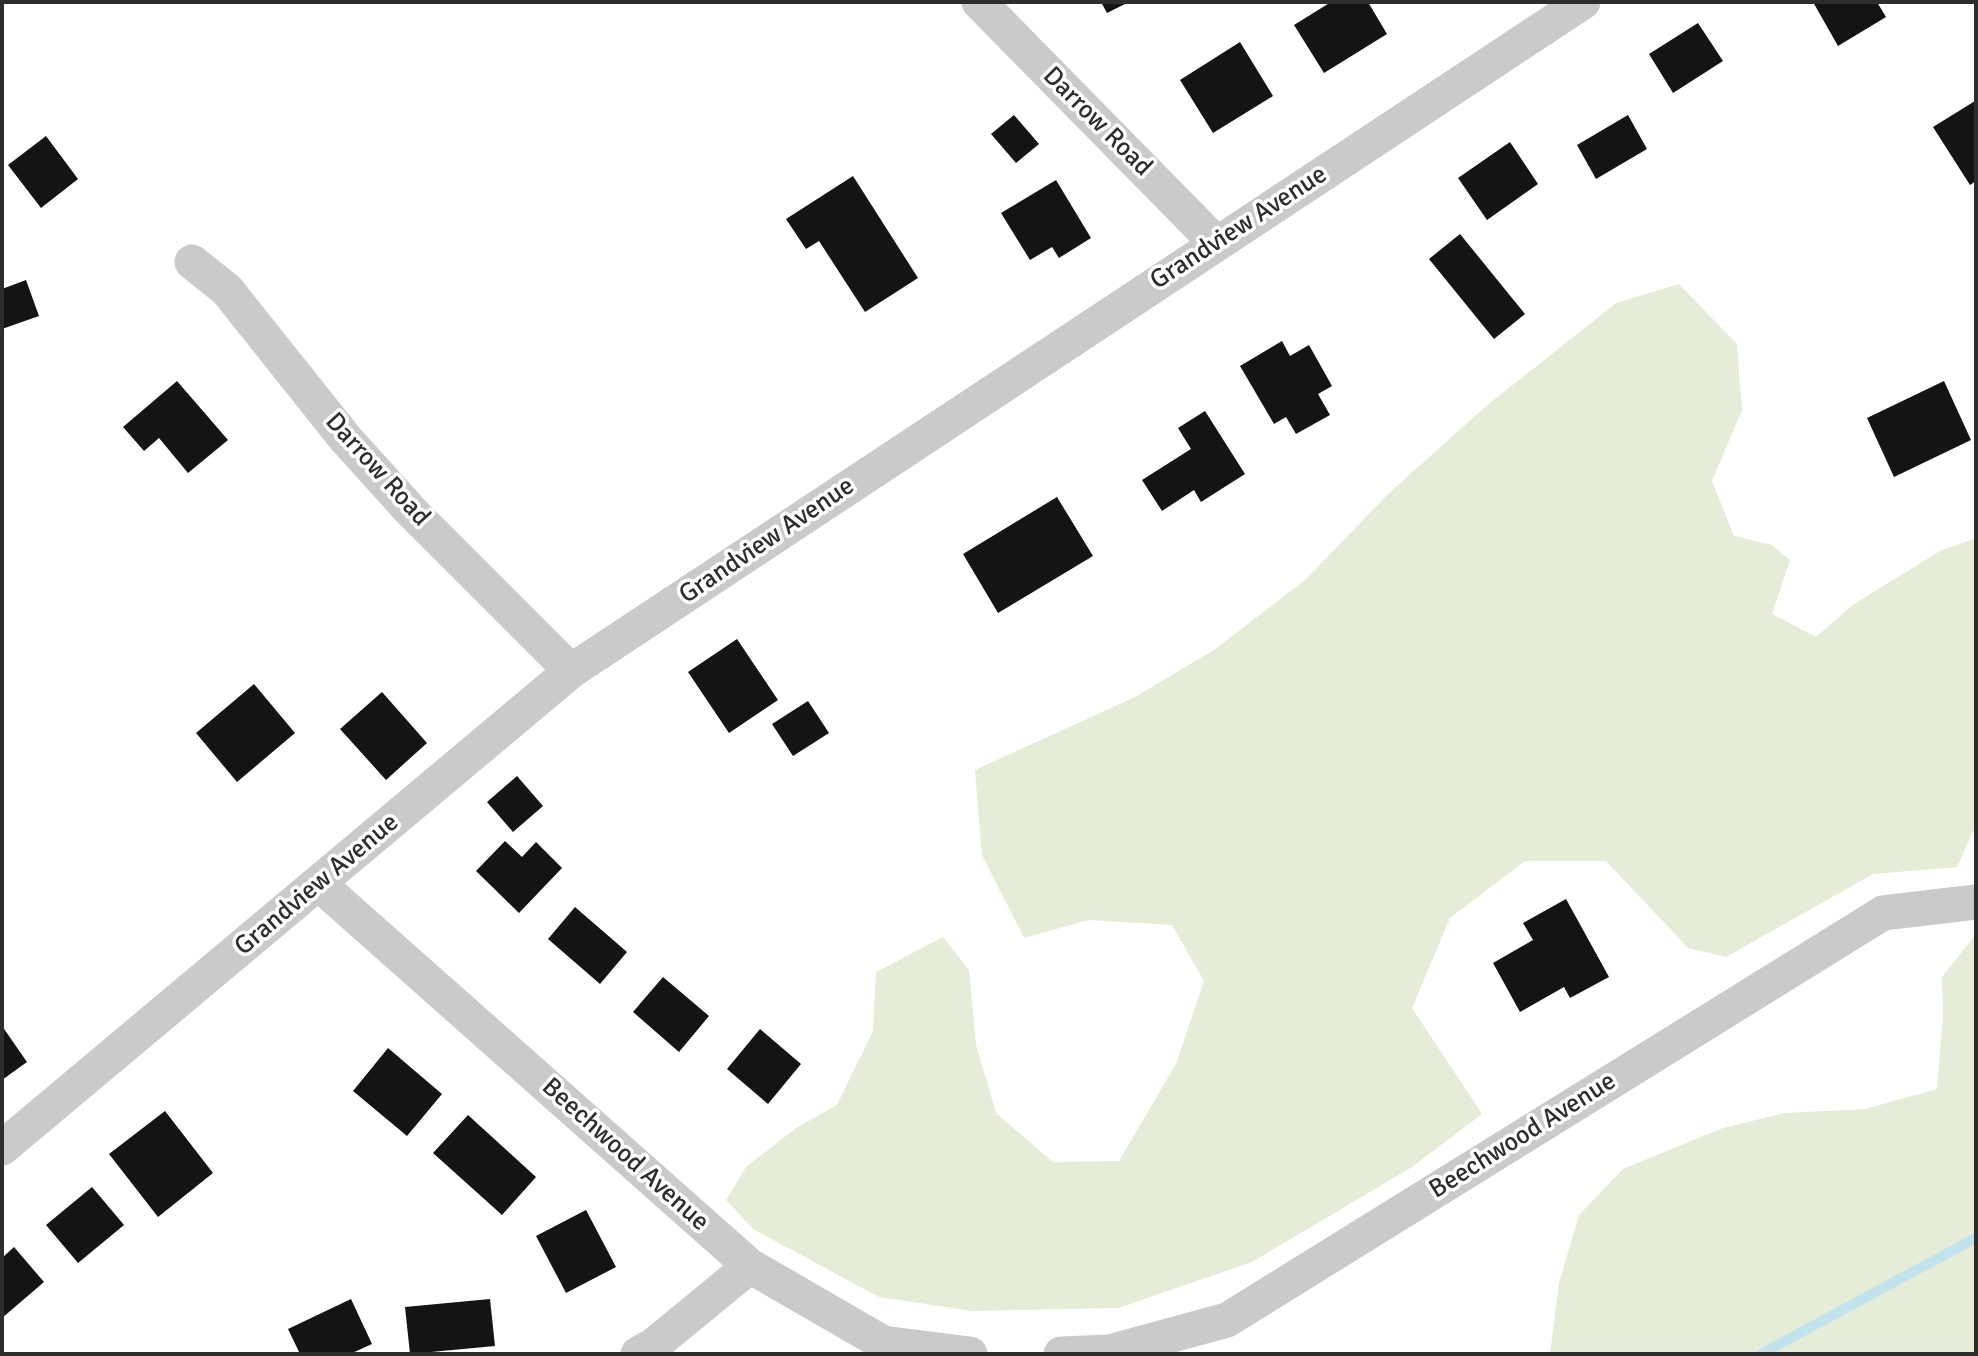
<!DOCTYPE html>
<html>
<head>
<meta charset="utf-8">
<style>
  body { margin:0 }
  #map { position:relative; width:1978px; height:1356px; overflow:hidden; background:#fff; font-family:Signika,sans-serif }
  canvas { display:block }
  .frame { position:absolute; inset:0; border:4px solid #2d2d2d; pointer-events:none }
</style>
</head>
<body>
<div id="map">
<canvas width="1978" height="1356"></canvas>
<div class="frame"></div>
</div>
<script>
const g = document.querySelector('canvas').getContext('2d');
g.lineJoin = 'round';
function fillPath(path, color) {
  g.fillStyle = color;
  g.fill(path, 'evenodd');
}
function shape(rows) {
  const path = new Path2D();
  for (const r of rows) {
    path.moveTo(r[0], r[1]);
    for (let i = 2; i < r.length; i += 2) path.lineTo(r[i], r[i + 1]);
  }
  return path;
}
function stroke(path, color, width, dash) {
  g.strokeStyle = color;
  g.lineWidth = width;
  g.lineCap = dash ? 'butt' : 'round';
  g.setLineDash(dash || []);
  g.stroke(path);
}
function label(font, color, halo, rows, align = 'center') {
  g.font = font + ' Signika,sans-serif';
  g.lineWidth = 7;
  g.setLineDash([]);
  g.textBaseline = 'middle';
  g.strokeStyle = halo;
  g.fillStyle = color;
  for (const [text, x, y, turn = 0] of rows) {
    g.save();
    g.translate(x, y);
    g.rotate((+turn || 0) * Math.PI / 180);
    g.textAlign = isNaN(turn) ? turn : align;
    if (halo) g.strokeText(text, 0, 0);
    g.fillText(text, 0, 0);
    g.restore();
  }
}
fillPath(shape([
  [1679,284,1737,344,1742,410,1712,481,1734,536,1772,545,1790,560,1772,614,1816,637,1854,604,1940,551,1976,538,1976,825,1957,867,1873,874,1726,957,1688,948,1606,861,1525,861,1450,918,1412,1008,1482,1114,1412,1167,1252,1262,1118,1308,972,1311,879,1297,753,1229,726,1200,746,1167,796,1128,837,1105,873,1031,876,972,943,937,969,970,976,1045,996,1113,1053,1162,1119,1161,1176,1064,1204,981,1172,925,1088,920,1024,938,982,855,975,770,1135,697,1214,650,1305,580,1388,494,1485,407,1616,303],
  [1976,934,1976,1354,1550,1354,1559,1283,1579,1215,1623,1169,1723,1128,1785,1113,1865,1109,1937,1089,1943,1018,1942,977]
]), '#e5ecd8');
stroke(shape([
  [1761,1354,1976,1238]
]), '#c2e2ee', 10);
fillPath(shape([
  [1101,2,1124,2,1125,4,1107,13],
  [1331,2,1368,2,1387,34,1324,73,1294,25],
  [1813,2,1877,2,1886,17,1838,46],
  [1698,23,1723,61,1673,93,1649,54],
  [1240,42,1273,96,1213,133,1180,80],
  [1975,101,1976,181,1970,185,1933,127],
  [1014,115,1039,144,1016,163,991,134],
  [1628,115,1647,149,1596,179,1577,145],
  [46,136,78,179,41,208,8,165],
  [1510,142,1538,184,1487,220,1458,178],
  [853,176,918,278,865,312,819,241,806,249,786,219],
  [1056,180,1091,238,1059,258,1052,247,1030,260,1001,213],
  [1460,234,1525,314,1494,339,1429,259],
  [26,280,39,316,2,329,2,289],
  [1282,341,1290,356,1309,345,1332,386,1318,394,1330,415,1296,434,1286,417,1274,424,1240,366],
  [177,381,228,440,188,473,159,438,144,451,123,427],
  [1944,381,1971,440,1894,477,1867,418],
  [1205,411,1245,474,1201,502,1194,490,1162,511,1142,480,1191,449,1178,428],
  [1057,497,1093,556,998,613,963,554],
  [737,639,778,700,729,733,688,672],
  [254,684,295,733,237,782,196,733],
  [382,692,427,743,386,780,340,729],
  [808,701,829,733,793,756,772,724],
  [517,776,543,806,513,832,487,802],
  [505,841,522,857,536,842,562,868,519,913,476,871],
  [1566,899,1609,977,1570,998,1564,987,1520,1012,1493,963,1533,940,1523,923],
  [575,907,627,952,600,984,548,939],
  [663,977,709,1016,679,1052,633,1012],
  [2,1026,27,1062,2,1080],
  [760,1029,801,1064,768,1104,727,1069],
  [388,1048,442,1094,407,1136,353,1091],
  [165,1111,213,1173,158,1217,109,1154],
  [468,1115,536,1177,502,1215,433,1153],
  [92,1187,124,1225,78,1263,46,1225],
  [586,1210,616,1267,566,1293,536,1236],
  [14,1247,44,1282,2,1318,2,1258],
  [351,1299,372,1344,350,1354,300,1354,288,1329],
  [490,1299,495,1346,410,1354,405,1307]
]), '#141414');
stroke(shape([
  [979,2,1216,243],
  [192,262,227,290,345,438,410,510,571,671],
  [319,884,750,1266,883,1343,970,1354],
  [2,1148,571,671,1583,2],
  [638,1354,654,1345,750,1266],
  [1061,1354,1110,1352,1227,1320,1883,913,1976,902]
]), '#cacaca', 35);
label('26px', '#2d2d2d', '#fff', [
  ["Darrow Road",1097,122,45],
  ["Grandview Avenue",1239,228,-33],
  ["Darrow Road",377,470,48],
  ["Grandview Avenue",767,541,-34],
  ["Grandview Avenue",317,885,-40],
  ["Beechwood Avenue",1523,1136,-32],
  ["Beechwood Avenue",625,1155,42]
]);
</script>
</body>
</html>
